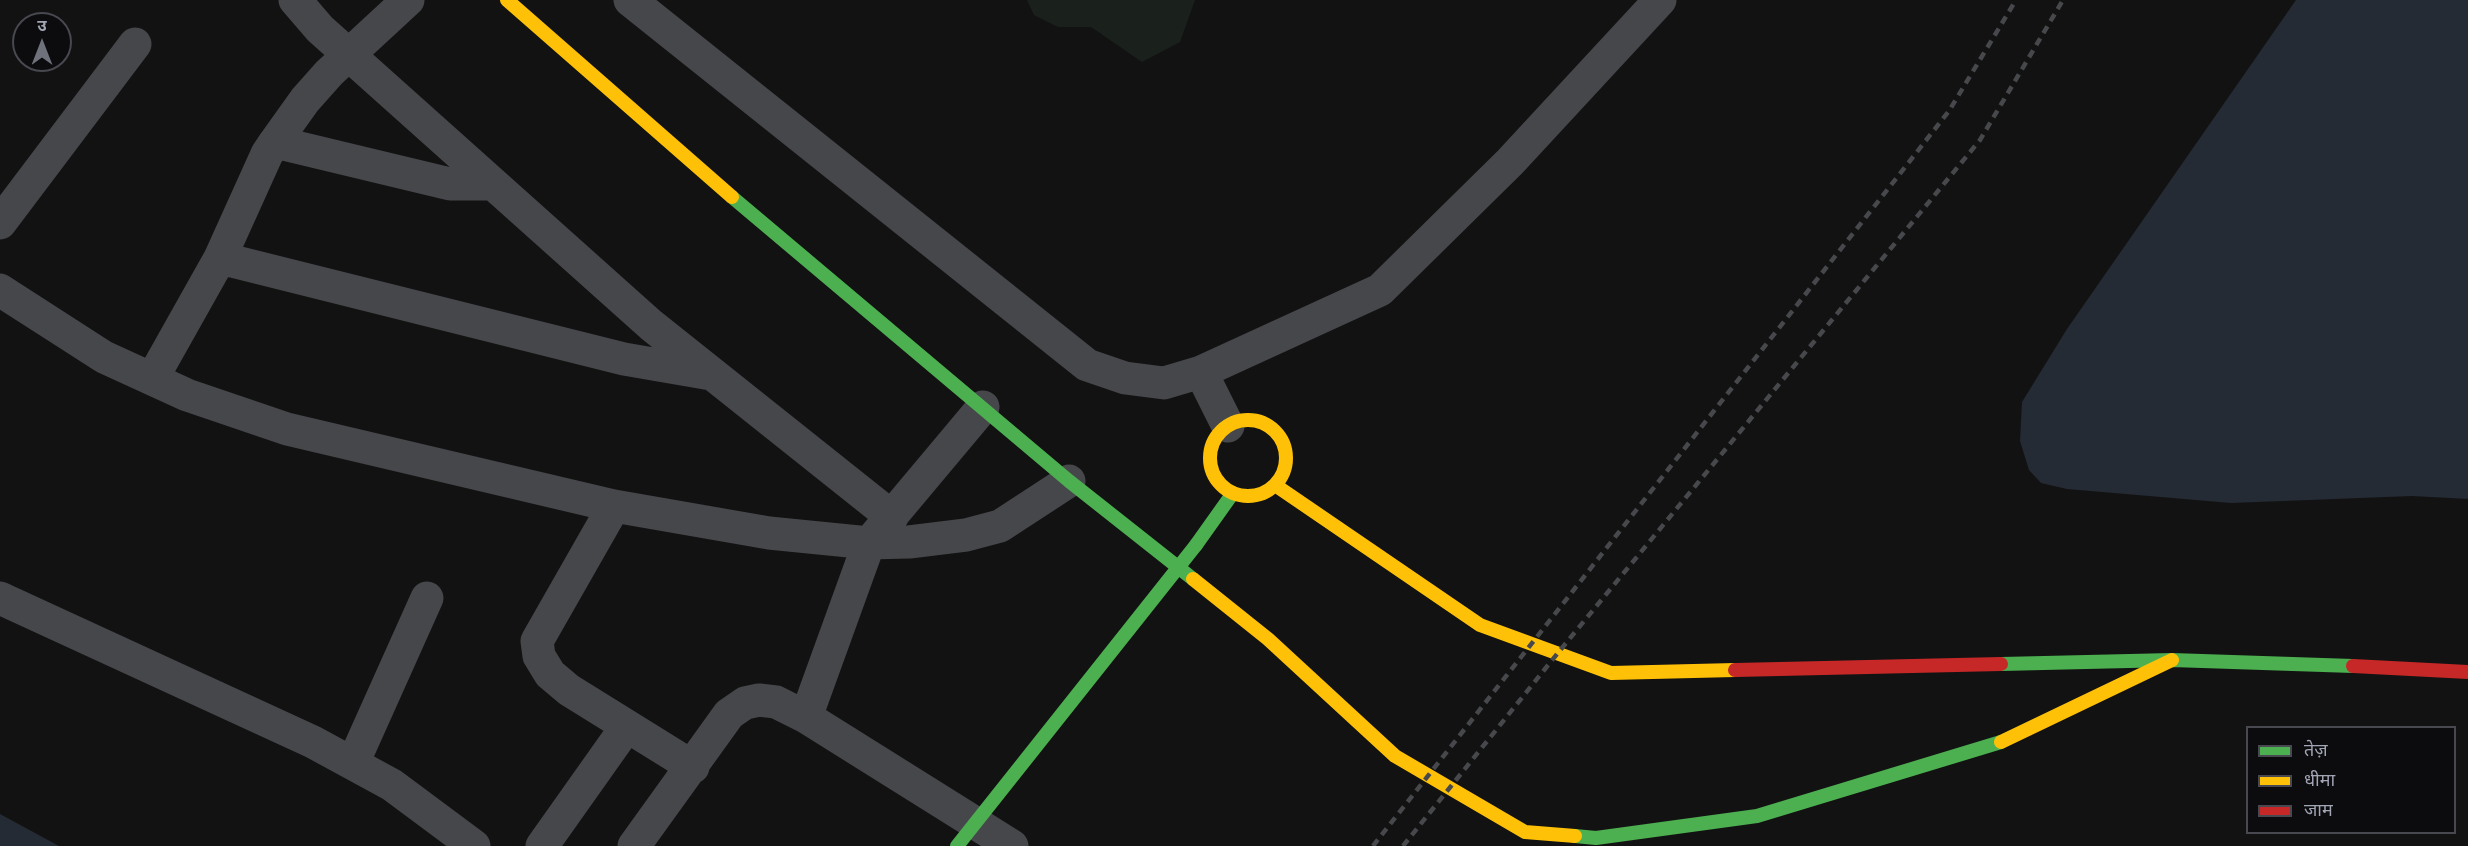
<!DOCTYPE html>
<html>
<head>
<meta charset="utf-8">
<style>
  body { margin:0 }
  #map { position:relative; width:2468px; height:846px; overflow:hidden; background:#121212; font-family:Karla,"Noto Sans Devanagari",sans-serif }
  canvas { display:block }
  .legend { position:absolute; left:2246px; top:726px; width:210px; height:108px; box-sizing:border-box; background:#0c0c0e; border:2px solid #484950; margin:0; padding:8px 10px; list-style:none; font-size:18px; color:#a1a5b4 }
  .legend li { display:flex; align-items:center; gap:12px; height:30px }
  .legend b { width:30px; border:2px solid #484950 }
  .north { position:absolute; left:12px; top:12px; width:60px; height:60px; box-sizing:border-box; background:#0c0c0e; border:2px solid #484950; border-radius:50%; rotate:0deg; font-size:16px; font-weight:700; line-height:24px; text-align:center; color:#a1a5b4 }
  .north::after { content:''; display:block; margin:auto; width:21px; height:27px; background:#6f727b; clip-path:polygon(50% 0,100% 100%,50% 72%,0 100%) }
</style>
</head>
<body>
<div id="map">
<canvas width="2468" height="846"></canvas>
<ul class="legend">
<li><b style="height:8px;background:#4caf50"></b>तेज़</li>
<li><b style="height:8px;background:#ffc107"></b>धीमा</li>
<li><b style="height:8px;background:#c62828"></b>जाम</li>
</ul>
<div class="north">उ</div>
</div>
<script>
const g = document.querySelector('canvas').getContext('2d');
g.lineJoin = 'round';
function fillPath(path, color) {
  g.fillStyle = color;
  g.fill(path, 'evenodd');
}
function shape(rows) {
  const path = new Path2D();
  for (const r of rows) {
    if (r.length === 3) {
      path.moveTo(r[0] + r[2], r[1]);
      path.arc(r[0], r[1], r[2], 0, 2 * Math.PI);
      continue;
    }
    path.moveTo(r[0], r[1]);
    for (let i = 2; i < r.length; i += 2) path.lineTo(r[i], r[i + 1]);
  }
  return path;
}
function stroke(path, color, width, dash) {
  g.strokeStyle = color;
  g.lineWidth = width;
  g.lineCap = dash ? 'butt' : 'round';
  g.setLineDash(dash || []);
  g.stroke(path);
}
fillPath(shape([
  [1027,0,1195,0,1180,42,1142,62,1091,27,1058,27,1034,15]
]), '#1a211c');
fillPath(shape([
  [2296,0,2468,0,2468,499,2412,496,2231,503,2067,489,2041,483,2029,470,2020,441,2022,402,2067,329],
  [0,814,59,846,0,846]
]), '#252b34');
stroke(shape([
  [295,0,320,29,651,325,892,517],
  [630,0,1087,365,1125,378,1164,383,1201,372,1380,290,1510,162,1660,0],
  [275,142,450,184,492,184],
  [0,223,135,44],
  [220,258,624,359,711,374],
  [0,290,104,357,187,395,287,429,614,506,769,533,869,543,909,542,966,535,1000,526,1069,481],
  [1201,372,1228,426],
  [152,379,220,258,267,154,275,142,305,100,329,73,408,0],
  [614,506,537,641,539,656,550,674,569,690,693,767],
  [0,598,313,742,392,785,474,846],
  [806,717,869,543,983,407],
  [353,763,427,598],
  [542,846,627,726],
  [634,846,729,714,745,703,759,700,776,702,806,717,1012,846]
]), '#46474b', 33);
stroke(shape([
  [732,197,1069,481,1193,579],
  [1196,545,1233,493],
  [2001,664,2172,660,2353,666],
  [1575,836,1596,838,1757,816,2001,742]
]), '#4caf50', 14);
stroke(shape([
  [507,0,732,197],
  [1248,458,38],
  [1275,485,1480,625,1611,673,1735,670],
  [1193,579,1268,639,1395,756,1525,832,1575,836],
  [2001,742,2172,660]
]), '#ffc107', 14);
stroke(shape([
  [2353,666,2468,672],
  [1735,670,2001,664]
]), '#c62828', 14);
stroke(shape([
  [1373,846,1949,111,2016,0],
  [1403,846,1557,654,1980,140,2063,0]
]), '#46484b', 4.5, [8, 6]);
stroke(shape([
  [957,846,1196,545]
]), '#4caf50', 14);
</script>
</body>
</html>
